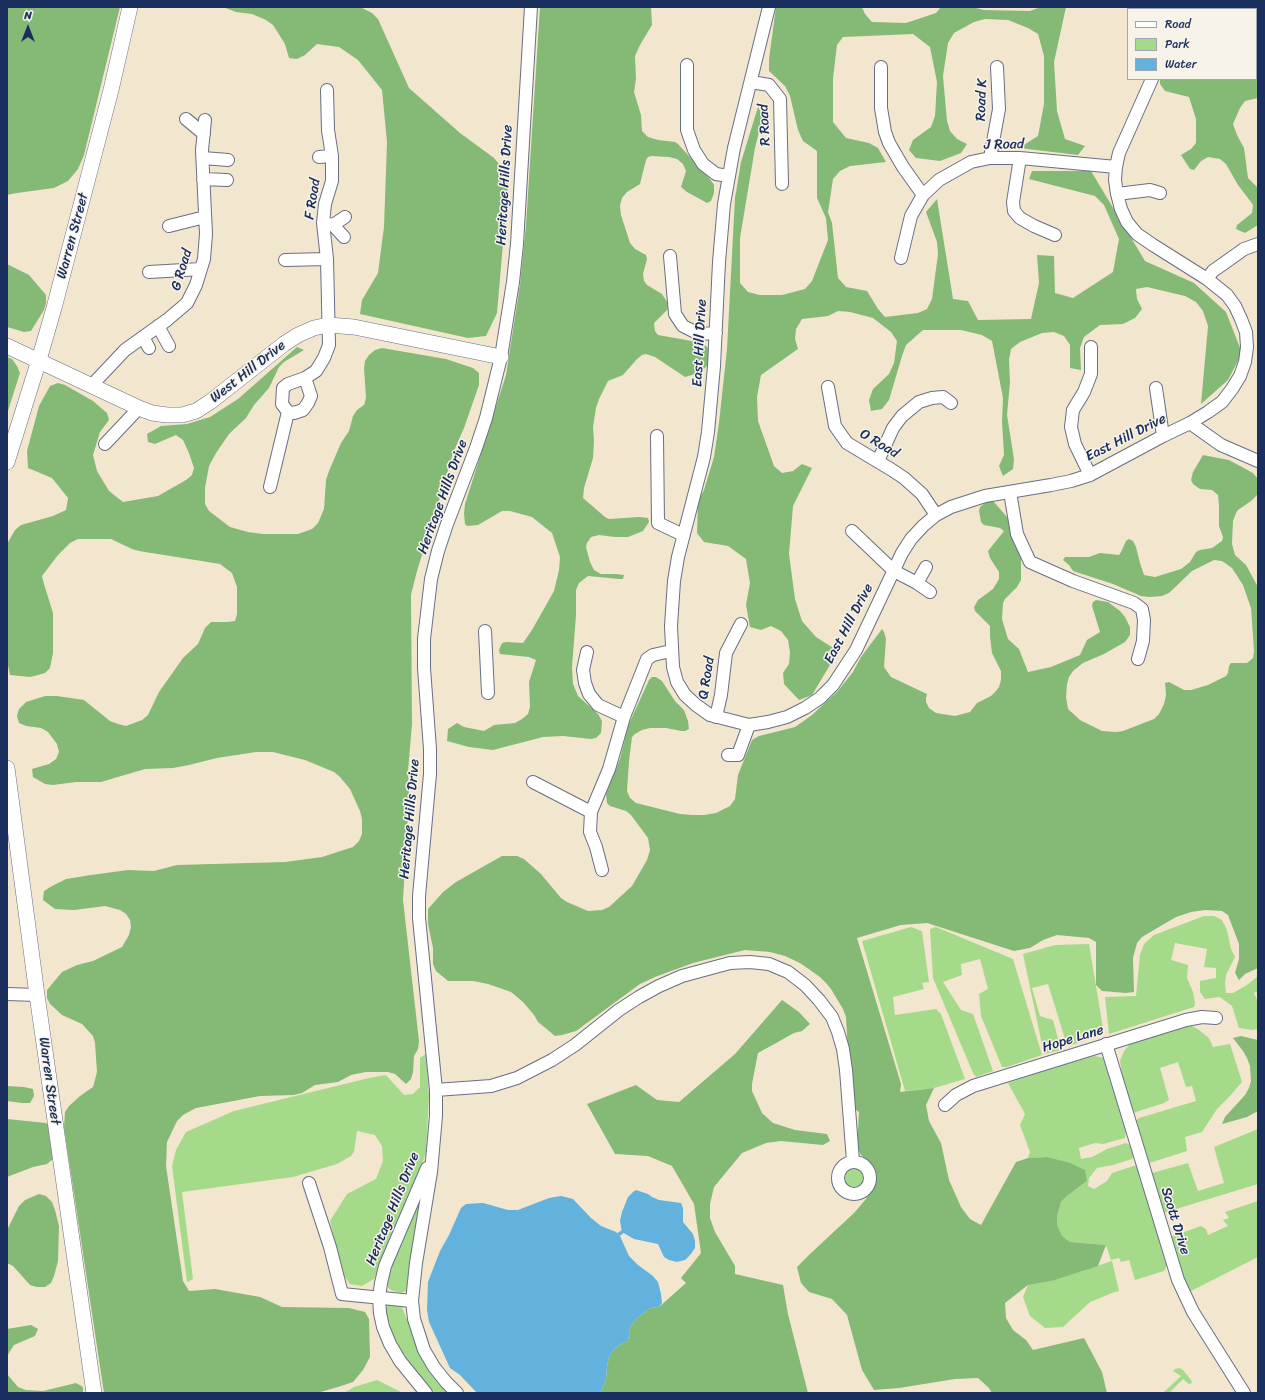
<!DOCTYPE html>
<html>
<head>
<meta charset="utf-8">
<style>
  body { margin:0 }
  #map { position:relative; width:1265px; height:1400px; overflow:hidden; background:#f3e6ce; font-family:Sriracha,sans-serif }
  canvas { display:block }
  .frame { position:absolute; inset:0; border:8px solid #1b2f5e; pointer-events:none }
  .legend { position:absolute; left:1127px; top:8px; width:130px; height:72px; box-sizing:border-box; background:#f7f3e8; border:1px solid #9fa5b1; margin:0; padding:5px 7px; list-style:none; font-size:12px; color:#1b2f5e }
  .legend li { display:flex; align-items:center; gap:8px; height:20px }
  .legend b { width:20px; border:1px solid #9fa5b1 }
  .north { position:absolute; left:8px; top:8px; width:40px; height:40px; -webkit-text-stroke:3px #f7f3e8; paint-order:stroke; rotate:0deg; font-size:11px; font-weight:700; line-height:16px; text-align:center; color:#1b2f5e }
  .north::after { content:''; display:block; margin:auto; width:14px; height:18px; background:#1b2f5e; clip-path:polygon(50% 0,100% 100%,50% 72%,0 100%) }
</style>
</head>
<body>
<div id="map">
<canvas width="1265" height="1400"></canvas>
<div class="frame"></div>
<ul class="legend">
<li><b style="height:5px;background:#fff"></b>Road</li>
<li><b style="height:11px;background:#a5da8a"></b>Park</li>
<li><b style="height:11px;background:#63b1dd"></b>Water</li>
</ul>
<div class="north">N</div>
</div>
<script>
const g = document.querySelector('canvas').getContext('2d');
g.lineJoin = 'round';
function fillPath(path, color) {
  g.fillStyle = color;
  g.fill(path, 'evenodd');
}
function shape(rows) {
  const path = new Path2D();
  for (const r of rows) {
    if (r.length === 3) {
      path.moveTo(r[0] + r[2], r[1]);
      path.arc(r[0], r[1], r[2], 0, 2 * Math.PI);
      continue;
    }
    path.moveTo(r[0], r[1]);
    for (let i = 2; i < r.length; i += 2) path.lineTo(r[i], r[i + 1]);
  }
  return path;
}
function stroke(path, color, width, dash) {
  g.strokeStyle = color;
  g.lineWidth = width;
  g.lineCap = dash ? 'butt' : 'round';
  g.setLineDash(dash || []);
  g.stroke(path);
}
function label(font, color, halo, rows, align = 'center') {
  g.font = font + ' Sriracha,sans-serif';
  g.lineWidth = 3;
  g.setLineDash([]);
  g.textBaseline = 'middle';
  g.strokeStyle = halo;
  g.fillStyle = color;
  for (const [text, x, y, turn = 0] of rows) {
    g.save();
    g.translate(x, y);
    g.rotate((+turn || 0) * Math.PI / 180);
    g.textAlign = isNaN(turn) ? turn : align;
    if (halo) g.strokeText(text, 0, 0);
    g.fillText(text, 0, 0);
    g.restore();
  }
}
fillPath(shape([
  [1204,916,1214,916,1222,920,1227,930,1231,949,1235,957,1226,975,1225,983,1226,993,1233,993,1247,985,1258,976,1258,991,1254,993,1258,1002,1258,1029,1252,1030,1239,1028,1232,1006,1220,997,1205,999,1200,992,1200,981,1216,978,1216,968,1204,967,1207,949,1175,943,1171,960,1188,965,1187,978,1193,992,1195,1003,1194,1007,1109,1034,1105,997,1136,996,1140,955,1144,944,1154,935],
  [911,927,922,931,929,982,922,983,924,989,893,997,895,1015,936,1009,941,1014,965,1079,934,1088,905,1091,862,941],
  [936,927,1013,959,1042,1055,1007,1067,1002,1067,981,1016,979,994,988,989,980,959,961,964,962,975,943,982,961,1010,973,1014,993,1071,976,1077,973,1073,933,978,930,929],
  [1089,944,1104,1034,1069,1046,1065,1039,1048,984,1032,988,1040,1016,1053,1020,1061,1050,1044,1054,1023,954,1055,945],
  [1183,1026,1192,1026,1199,1030,1209,1038,1213,1047,1230,1044,1242,1082,1229,1097,1217,1109,1202,1132,1185,1137,1187,1151,1149,1163,1136,1121,1139,1118,1196,1101,1192,1086,1186,1087,1178,1062,1160,1068,1169,1100,1164,1103,1133,1113,1122,1074,1120,1061,1124,1051,1130,1044,1147,1036],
  [426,1054,429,1096,426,1152,418,1178,391,1235,374,1279,362,1286,350,1284,343,1274,330,1221,347,1194,376,1179,383,1161,382,1146,375,1135,357,1131,354,1152,351,1156,337,1164,293,1177,182,1192,193,1279,187,1282,172,1166,176,1150,186,1132,234,1111,369,1078,386,1075,404,1095,413,1094,420,1087,420,1058],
  [1095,1056,1104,1058,1123,1115,1126,1130,1125,1138,1103,1144,1095,1143,1079,1148,1081,1159,1092,1157,1107,1149,1126,1143,1130,1145,1134,1156,1132,1159,1113,1165,1097,1168,1089,1178,1088,1186,1094,1189,1107,1181,1112,1173,1137,1165,1167,1266,1164,1271,1135,1280,1129,1260,1121,1262,1119,1258,1111,1260,1106,1245,1070,1242,1061,1236,1057,1225,1057,1216,1061,1202,1067,1196,1087,1181,1047,1157,1028,1158,1030,1152,1020,1125,1025,1114,1008,1083,1055,1067],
  [1258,1129,1258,1184,1163,1213,1152,1173,1188,1163,1198,1191,1224,1183,1214,1147],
  [856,1165,863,1169,866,1178,863,1185,854,1187,847,1185,843,1180,844,1172,848,1166],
  [419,1201,422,1204,408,1288,406,1291,401,1293,393,1291,389,1289,387,1284,389,1270],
  [1258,1201,1258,1257,1189,1292,1178,1264,1170,1237,1201,1226,1206,1229,1208,1235,1228,1226,1223,1220,1229,1218,1225,1212],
  [1112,1261,1119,1291,1112,1293,1090,1302,1063,1327,1045,1328,1030,1316,1023,1297,1028,1285,1052,1281],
  [392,1304,401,1305,423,1358,453,1393,435,1393,415,1370,399,1348,386,1318,386,1307],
  [1180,1368,1183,1370,1191,1380,1192,1383,1189,1384,1183,1379,1169,1393,1163,1393,1181,1376,1173,1371,1175,1369],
  [377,1380,403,1393,344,1393,354,1387]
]), '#a5da8a');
fillPath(shape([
  [7,7,120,7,84,155,78,169,68,181,54,188,17,193,7,195],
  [223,7,360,7,372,13,378,19,409,88,460,133,494,158,499,164,507,179,508,186,497,313,486,336,468,338,360,314,362,300,378,273,384,227,387,142,382,90,358,60,339,47,317,44,305,55,297,59,289,58,285,44,273,25,266,20,252,14,236,12],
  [540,7,651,7,652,25,640,45,635,56,636,79,634,92,641,115,642,131,648,137,658,140,675,142,678,144,710,179,714,185,714,193,711,201,707,203,687,192,681,187,686,171,683,164,677,159,669,157,652,156,648,157,646,160,640,184,627,192,622,198,620,206,621,215,630,243,635,249,646,255,647,259,643,274,644,281,647,285,662,294,667,302,668,309,654,323,655,331,658,335,703,343,709,349,710,357,708,364,705,368,698,373,685,377,655,357,646,354,642,355,637,359,623,375,608,381,599,399,596,408,593,427,594,442,593,458,584,488,583,498,605,517,609,519,639,517,648,518,649,522,643,531,628,537,615,537,599,535,591,537,587,543,586,547,590,562,594,570,601,574,616,574,624,575,623,579,619,579,588,576,579,583,576,590,576,615,572,667,573,684,578,696,598,714,602,721,601,733,596,738,591,739,563,736,543,737,493,750,469,747,447,741,448,729,457,723,464,727,484,731,494,725,515,723,522,719,528,714,530,707,529,682,536,660,529,657,500,654,499,650,502,643,506,642,523,643,532,630,554,591,559,570,560,557,552,533,532,517,510,511,502,511,478,525,467,526,465,524,464,513,465,504,506,375,520,285,526,225],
  [776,7,862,7,865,14,872,22,906,23,936,13,941,7,972,7,984,10,1030,11,1041,7,1066,7,1054,62,1057,111,1065,139,1085,146,1078,155,1019,148,1038,136,1044,104,1044,56,1038,34,1028,28,1008,20,985,19,974,22,954,33,948,43,943,76,947,121,950,131,957,139,967,144,961,153,940,161,916,158,909,150,913,140,931,127,935,116,937,82,930,47,913,34,843,37,837,45,833,78,833,122,846,138,869,143,878,148,886,162,850,166,840,171,833,179,828,212,832,223,838,278,846,287,867,291,878,309,885,317,918,313,927,309,932,299,938,254,937,242,926,212,937,199,953,299,968,301,978,320,1031,319,1039,283,1037,255,1054,256,1055,293,1073,298,1113,272,1119,239,1104,205,1095,196,1029,179,1032,171,1091,171,1145,261,1194,283,1226,312,1242,353,1228,380,1201,404,1208,326,1203,311,1196,302,1185,296,1147,287,1136,289,1137,299,1142,309,1135,318,1123,324,1100,325,1084,337,1080,348,1081,370,1070,368,1070,345,1064,336,1054,332,1042,333,1020,342,1011,349,1009,360,1010,382,1007,415,1014,459,1013,469,1003,476,999,466,1004,455,1002,422,1003,398,992,341,982,335,961,330,923,330,906,345,902,356,889,400,882,409,871,411,869,400,873,389,889,374,894,363,897,341,891,332,873,318,850,312,838,311,828,316,802,319,796,329,795,339,798,349,761,375,757,397,758,421,774,466,782,473,793,471,802,464,812,468,793,506,789,554,795,599,802,621,816,637,835,649,833,660,812,695,799,700,784,684,783,673,789,664,790,652,788,640,781,631,771,626,761,630,750,627,746,605,750,583,746,559,728,546,704,542,697,533,698,501,704,490,714,457,719,423,727,349,735,198,741,162,758,107,763,116,755,148,740,238,740,283,748,292,760,295,782,295,805,289,812,281,828,240,826,218,817,198,817,151,803,141,798,130,790,96,785,86,769,71,769,59],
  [1258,10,1258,98,1245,101,1240,108,1233,124,1237,135,1244,148,1248,178,1258,188,1258,225,1245,233,1236,229,1237,225,1252,213,1253,205,1251,202,1238,185,1226,164,1220,159,1208,157,1201,161,1194,170,1190,169,1181,155,1191,149,1196,143,1196,119,1189,97,1165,91,1160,84,1160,79,1256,79,1256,13],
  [7,264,29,275,46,295,46,303,44,310,31,331,24,332,7,327],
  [297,347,304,350,284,362,279,367,269,388,254,405,246,418,229,434,216,453,209,466,205,488,205,504,209,511,230,527,248,532,263,534,298,534,312,529,318,523,324,509,326,480,329,471,341,443,349,431,353,416,357,410,364,405,366,398,364,368,365,361,369,355,375,350,382,348,446,359,473,368,479,373,479,385,464,428,453,453,445,481,417,571,411,595,412,724,408,771,409,797,403,900,419,1041,418,1049,414,1056,413,1072,411,1079,406,1084,395,1074,388,1072,366,1072,351,1075,338,1082,315,1085,302,1093,294,1095,260,1096,196,1108,183,1115,177,1121,167,1142,166,1166,183,1281,189,1291,215,1289,260,1297,282,1307,349,1308,365,1312,369,1319,370,1357,363,1370,353,1382,338,1387,317,1393,104,1393,64,1127,65,1112,69,1106,80,1096,93,1087,97,1072,95,1043,93,1036,82,1024,62,1015,50,1004,47,998,47,990,62,972,77,965,93,961,122,947,129,935,131,927,130,920,126,914,120,910,105,906,74,910,55,909,43,900,44,891,52,886,66,879,91,875,128,870,154,871,177,865,285,862,322,857,353,847,359,841,362,834,362,819,360,811,350,789,340,777,334,772,305,760,273,752,256,752,217,758,189,765,173,768,145,769,101,782,76,782,53,785,45,784,33,777,32,769,49,764,56,759,59,752,57,744,48,732,41,728,26,726,19,723,17,716,19,709,26,702,45,696,57,696,84,700,110,721,118,724,126,726,142,720,148,715,159,692,183,658,198,644,205,628,211,622,227,622,235,621,237,614,237,587,232,573,220,564,139,551,132,549,111,539,78,539,70,543,58,555,42,576,44,584,53,613,53,653,50,668,45,673,38,675,30,677,10,675,7,660,7,544,15,530,21,525,53,516,66,510,68,498,52,478,28,468,27,451,39,406,50,386,58,383,65,385,93,401,107,413,109,420,100,432,93,455,97,471,109,491,123,502,158,496,186,480,192,475,194,468,189,453,183,440,176,435,155,444,148,442,147,434,161,426,187,424,210,417,238,399],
  [7,357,12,359,17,366,20,373,7,414],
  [1203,455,1229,460,1253,473,1258,479,1258,494,1251,501,1238,510,1236,513,1233,521,1232,544,1235,555,1246,565,1258,587,1258,968,1245,974,1239,980,1235,973,1239,959,1239,944,1228,915,1222,911,1206,910,1191,912,1176,917,1142,937,1137,943,1133,958,1134,992,1126,993,1102,991,1096,985,1096,942,1089,938,1057,935,1043,940,1030,948,1014,951,927,923,901,925,857,938,901,1084,900,1092,934,1088,926,1105,929,1121,941,1143,949,1180,961,1207,970,1219,981,1225,1016,1162,1028,1158,1047,1157,1070,1163,1085,1170,1087,1181,1067,1196,1061,1202,1057,1216,1057,1225,1062,1236,1070,1242,1106,1245,1098,1266,1052,1281,1028,1285,1005,1303,1006,1318,1013,1330,1026,1340,1033,1350,1084,1338,1102,1372,1107,1393,992,1393,989,1388,978,1378,955,1379,899,1388,874,1390,862,1370,847,1315,832,1299,809,1292,801,1283,797,1267,810,1254,854,1213,866,1199,873,1187,873,1175,869,1162,861,1155,857,1147,859,1112,856,1110,851,1103,846,1017,843,1009,831,989,826,983,820,977,800,963,785,956,770,952,745,950,693,963,655,977,640,984,576,1031,562,1035,555,1036,538,1022,534,1015,523,1002,511,992,488,984,473,981,448,981,436,971,433,964,433,948,428,924,428,909,443,892,456,882,502,856,517,856,524,859,541,874,561,898,567,902,588,911,602,910,609,907,632,886,647,860,650,850,648,838,631,815,626,811,610,806,607,803,606,794,620,759,624,743,628,726,649,680,652,677,656,677,662,681,675,701,684,710,688,721,689,729,685,731,681,731,666,728,650,728,642,730,635,734,632,737,629,761,627,791,630,798,636,803,680,814,692,815,704,815,716,813,730,806,735,799,738,775,752,740,759,736,795,727,812,715,837,692,853,672,861,657,882,629,884,632,886,639,884,667,891,677,927,694,926,698,926,702,929,708,936,713,955,716,970,712,977,703,991,696,996,691,999,687,1001,680,1001,671,992,653,990,637,990,626,975,611,974,607,978,600,993,589,999,579,999,572,990,558,988,551,1004,531,1000,528,984,525,981,522,979,511,980,507,986,502,994,502,1007,517,1010,524,1014,540,1021,557,1021,580,1017,587,1005,599,1003,603,1002,619,1008,639,1019,649,1028,672,1051,667,1080,655,1087,640,1100,632,1092,606,1093,602,1096,600,1108,602,1120,611,1125,617,1130,627,1130,635,1125,642,1104,654,1083,663,1073,671,1069,677,1067,684,1066,697,1068,709,1080,720,1102,731,1116,732,1123,731,1154,719,1159,714,1164,704,1166,695,1165,683,1169,682,1184,690,1191,690,1208,685,1226,676,1228,673,1229,666,1231,663,1247,663,1253,658,1254,651,1251,608,1243,585,1232,568,1222,561,1214,560,1192,571,1169,593,1162,596,1149,597,1141,596,1113,584,1073,571,1069,565,1063,560,1065,557,1089,557,1100,553,1119,555,1121,552,1126,541,1129,539,1133,541,1136,547,1140,563,1144,575,1155,577,1181,569,1190,562,1196,552,1200,550,1212,548,1222,541,1223,537,1219,526,1219,506,1218,495,1212,490,1200,489,1193,484,1191,480,1193,472],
  [782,1000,799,1012,810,1024,802,1031,794,1033,758,1053,752,1084,752,1091,762,1113,773,1123,795,1130,827,1134,830,1141,823,1145,781,1141,766,1143,742,1153,714,1187,710,1204,710,1218,715,1232,735,1266,735,1274,783,1285,788,1314,808,1393,600,1393,606,1380,607,1367,609,1357,614,1349,622,1343,628,1341,630,1327,636,1319,650,1308,659,1307,686,1283,681,1278,701,1253,694,1204,672,1166,648,1156,615,1154,587,1104,636,1085,657,1100,679,1102,735,1054],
  [1241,1036,1258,1040,1258,1111,1247,1117,1222,1124,1225,1117,1245,1095,1249,1088,1251,1081,1250,1066,1247,1058,1243,1051,1233,1038],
  [7,1086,24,1087,33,1089,34,1096,30,1103,22,1103,7,1101],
  [7,1119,46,1123,51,1128,53,1159,47,1164,33,1167,7,1177],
  [39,1194,46,1196,52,1202,55,1210,59,1226,58,1261,54,1276,51,1283,45,1287,37,1287,30,1285,13,1266,7,1263,7,1230,19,1206,25,1200],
  [31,1325,38,1329,35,1336,14,1345,7,1356,7,1329],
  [7,1374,18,1387,26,1390,43,1391,76,1383,83,1387,83,1393,7,1393]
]), '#84ba76');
fillPath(shape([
  [636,1190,648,1194,652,1197,659,1200,681,1203,683,1208,683,1222,693,1234,695,1241,695,1248,691,1254,685,1260,677,1262,669,1260,664,1257,658,1244,634,1239,622,1232,620,1221,622,1212,628,1197,633,1192],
  [561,1196,573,1199,591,1218,601,1226,616,1232,620,1236,629,1256,638,1265,653,1276,658,1282,661,1294,662,1303,659,1307,650,1308,636,1319,630,1327,628,1341,622,1343,614,1349,609,1357,607,1367,606,1380,600,1393,477,1393,460,1375,450,1368,429,1322,427,1310,428,1282,440,1251,449,1235,461,1208,466,1204,483,1203,508,1210,518,1210,549,1198]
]), '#63b1dd');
stroke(shape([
  [618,1235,622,1232]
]), '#63b1dd', 3.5);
const minor = shape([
  [769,7,734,148,724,204,719,262,714,366,708,432,704,457,678,557,674,581,671,626,673,667,677,682,685,695,696,705,710,715,749,725,768,722,787,717,805,708,820,698,833,685,856,650,902,553,911,539,923,526,936,515,951,507,985,496,1051,485,1071,481,1090,475,1163,436,1190,423,1208,412,1222,402,1232,389,1240,376,1245,362,1247,347,1246,332,1241,319,1235,306,1227,295,1207,279,1153,245,1137,234,1127,222,1121,209,1117,194,1115,180,1116,167,1119,153,1152,79],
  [1157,7,1157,9],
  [1203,7,1203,9],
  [687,65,687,130,694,150,703,164,716,174,729,176],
  [881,67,881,108,885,132,889,143,903,167,923,195],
  [751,82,769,85,780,99,782,184],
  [186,119,204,134],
  [319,157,332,156],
  [203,158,228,160],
  [990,158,999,109,997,67],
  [1020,158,1013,202,1014,211,1020,218,1034,226,1055,235],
  [203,179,227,180],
  [1117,194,1150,190,1160,193],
  [323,223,333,225,345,217],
  [333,225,344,237],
  [169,226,205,217],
  [670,256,675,314,683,326,699,334,716,333],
  [901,258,911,216,923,195,939,180,971,162,990,158,1020,158,1116,167],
  [285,260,327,259],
  [149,272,201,269],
  [1207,279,1213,271,1230,259,1244,249,1258,244],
  [158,326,169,346],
  [143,337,149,348],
  [305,378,311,396,308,403,303,410,294,413,288,412,282,404,283,388,288,384,305,378,316,371,324,358,329,345,327,259,323,223,325,204,332,181,332,156,328,130,327,90],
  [92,385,125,350,167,320,187,303,196,285,204,259,206,234,202,150,205,120],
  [828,387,835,426,847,443,892,470,904,478,922,494,936,515],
  [1156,388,1163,436],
  [1190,423,1221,445,1258,461],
  [657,436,658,523,683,535],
  [105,444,139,408],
  [878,461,893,428,902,416,919,402,932,398,943,397,951,403],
  [1090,475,1075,444,1071,427,1073,410,1084,392,1091,374,1091,347],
  [270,487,288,412],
  [1010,492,1017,534,1030,562,1073,581,1134,603,1142,609,1144,620,1143,641,1138,659],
  [852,531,894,571,917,583,930,592],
  [917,583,926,567],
  [485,631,488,693],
  [587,652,583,670,585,683,589,694,598,705,624,717],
  [716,717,721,695,726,653,741,624],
  [728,755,738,755,749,725],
  [533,782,591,812],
  [602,870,596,847,590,832,591,812,609,769,624,717,647,659,653,655,671,651],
  [7,994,37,995],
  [1106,1044,1178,1280,1193,1312,1244,1393],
  [436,1090,491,1086,517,1078,552,1060,575,1045,619,1010,639,997,659,986,682,976,730,963,750,962,769,964,788,972,805,985,819,1000,832,1017,838,1032,843,1049,846,1070,853,1161],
  [945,1105,956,1095,973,1086,1186,1020,1202,1017,1216,1018],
  [854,1178,16],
  [309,1183,330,1247,342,1294,412,1301],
  [426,1393,400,1361,390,1344,383,1327,380,1313,379,1298,381,1283,385,1266,427,1168],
  [457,1393,446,1382,434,1367,424,1350,414,1319,412,1301,416,1263,431,1172,436,1116,436,1090,419,918,419,896,430,774,430,749,424,668,424,639,431,579,438,551,447,524,476,448,486,418,501,357,513,282,517,244,531,7]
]);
const tertiary = shape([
  [7,346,139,408,152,413,167,415,182,415,196,411,210,402,284,344,298,335,314,328,328,325,354,327,501,357],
  [7,462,39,360,54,308,111,90,130,7],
  [7,768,37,995,94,1393]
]);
stroke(minor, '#676f85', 14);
stroke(tertiary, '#676f85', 16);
stroke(minor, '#fff', 12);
stroke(tertiary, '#fff', 15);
label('14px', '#1b2f5e', '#f7f3e8', [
  ["Road K",982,100,-88],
  ["R Road",765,125,-93],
  ["J Road",1004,145,-1],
  ["Heritage Hills Drive",505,185,-87],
  ["F Road",313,199,-81],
  ["Warren Street",73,236,-75],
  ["G Road",182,270,-73],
  ["East Hill Drive",700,343,-87],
  ["West Hill Drive",248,372,-38],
  ["East Hill Drive",1126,438,-27],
  ["O Road",879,444,31],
  ["Heritage Hills Drive",443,497,-70],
  ["East Hill Drive",849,624,-62],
  ["Q Road",707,678,-81],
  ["Heritage Hills Drive",410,819,-85],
  ["Hope Lane",1073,1039,-17],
  ["Warren Street",49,1081,82],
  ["Heritage Hills Drive",393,1209,-68],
  ["Scott Drive",1175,1221,73]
]);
</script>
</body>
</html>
